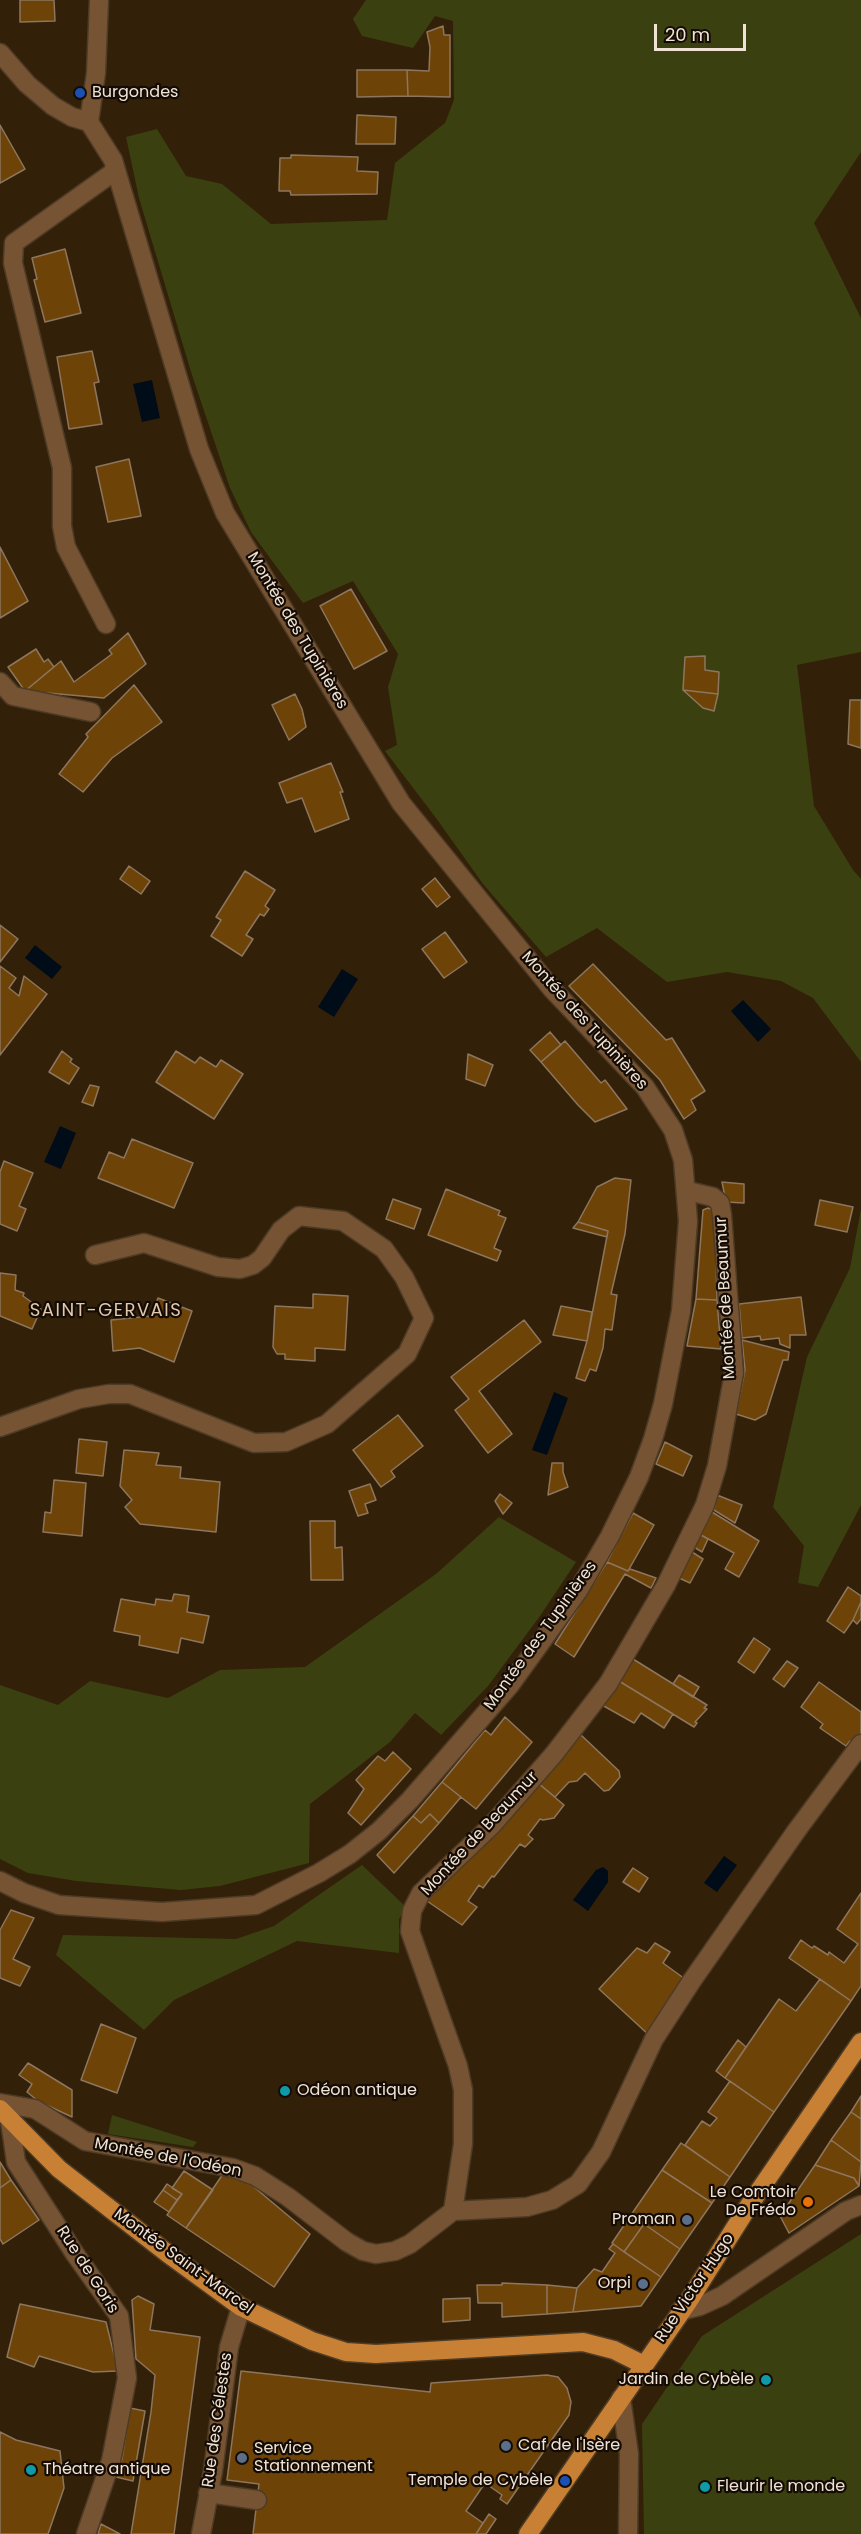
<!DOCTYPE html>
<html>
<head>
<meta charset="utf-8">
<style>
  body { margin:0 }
  #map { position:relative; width:861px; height:2534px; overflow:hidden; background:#332009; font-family:Poppins,sans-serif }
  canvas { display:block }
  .scale { position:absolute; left:654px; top:24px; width:92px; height:27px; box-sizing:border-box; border:3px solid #f0e3d6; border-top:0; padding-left:8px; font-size:18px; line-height:21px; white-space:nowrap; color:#f0e3d6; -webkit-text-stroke:4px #140c04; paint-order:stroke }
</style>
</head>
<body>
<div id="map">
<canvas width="861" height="2534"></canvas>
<div class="scale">20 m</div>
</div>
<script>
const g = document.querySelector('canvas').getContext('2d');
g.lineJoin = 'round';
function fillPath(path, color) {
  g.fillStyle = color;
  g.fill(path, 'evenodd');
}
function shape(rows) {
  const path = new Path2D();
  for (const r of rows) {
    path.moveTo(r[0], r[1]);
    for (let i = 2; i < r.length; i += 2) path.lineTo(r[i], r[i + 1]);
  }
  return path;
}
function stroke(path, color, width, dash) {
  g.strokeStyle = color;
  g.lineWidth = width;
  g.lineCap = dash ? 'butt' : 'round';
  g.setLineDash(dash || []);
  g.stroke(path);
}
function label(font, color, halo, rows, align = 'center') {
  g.font = font + ' Poppins,sans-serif';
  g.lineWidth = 4.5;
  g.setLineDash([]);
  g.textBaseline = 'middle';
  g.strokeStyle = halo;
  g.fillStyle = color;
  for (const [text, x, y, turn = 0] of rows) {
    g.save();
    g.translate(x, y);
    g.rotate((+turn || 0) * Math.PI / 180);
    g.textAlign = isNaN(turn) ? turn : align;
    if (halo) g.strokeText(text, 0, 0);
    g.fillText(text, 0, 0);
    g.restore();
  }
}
fillPath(shape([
  [366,0,861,0,861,152,814,223,861,318,861,652,797,665,814,806,853,870,861,879,861,1062,813,998,781,981,727,972,667,982,597,928,546,957,483,884,436,818,385,751,397,745,388,687,398,654,353,581,303,603,251,532,230,488,192,375,139,198,126,137,157,129,186,176,222,184,271,224,387,220,395,163,445,123,454,100,453,21,435,16,413,48,362,36,353,19],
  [861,1209,861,1505,818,1587,798,1583,804,1546,773,1507,807,1357,850,1268],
  [499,1517,576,1562,540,1616,488,1686,441,1735,415,1713,390,1742,310,1804,309,1863,220,1886,181,1890,76,1881,28,1873,0,1859,0,1685,58,1705,90,1681,168,1698,220,1670,305,1667,436,1574],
  [362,1865,406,1907,399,1919,399,1953,297,1941,174,2000,144,2030,56,1955,63,1935,236,1939,274,1926],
  [112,2115,197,2142,193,2147,108,2134],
  [861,2234,861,2534,644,2534,642,2424,702,2336]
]), '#3b4010');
fillPath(shape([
  [152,380,160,418,142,422,133,384],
  [35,945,62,967,52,979,25,958],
  [342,969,358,979,334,1017,318,1007],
  [743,1000,771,1029,758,1042,731,1011],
  [60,1126,76,1133,61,1169,44,1162],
  [554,1392,568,1398,547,1455,532,1450],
  [724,1856,737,1865,717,1892,704,1883],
  [603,1867,608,1871,608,1882,588,1911,573,1900,596,1870]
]), '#000c17');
const building = shape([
  [20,0,54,0,55,21,20,22,20,0],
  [443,26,444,35,450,35,450,97,408,96,407,70,429,71,430,47,427,32,443,26],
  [357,70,407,70,408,96,357,97,357,70],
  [357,115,396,117,395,144,356,144,357,115],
  [0,125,25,169,0,183,0,125],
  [291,155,358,157,357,171,378,172,377,194,291,195,290,191,279,191,280,158,291,158,291,155],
  [65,249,81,313,45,322,34,280,37,279,32,258,65,249],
  [92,351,99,382,94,383,102,424,69,429,57,357,92,351],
  [129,459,141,516,108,522,96,467,129,459],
  [0,547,28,601,0,618,0,547],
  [351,589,387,651,354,669,320,606,351,589],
  [128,633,146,664,104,698,25,691,61,661,74,682,112,654,109,650,128,633],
  [36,649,44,662,48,659,54,667,25,691,8,667,36,649],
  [705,656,705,670,719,672,718,694,683,690,685,657,705,656],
  [134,685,162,722,112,758,83,792,59,774,88,737,86,734,134,685],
  [683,690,718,694,714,711,703,708,683,690],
  [295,694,302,709,306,727,289,740,272,705,295,694],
  [850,700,861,700,861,748,848,744,850,700],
  [331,763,343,792,340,792,349,819,315,832,302,798,287,803,279,783,331,763],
  [129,866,150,881,141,894,120,879,129,866],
  [245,871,275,890,265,906,269,909,264,916,260,914,246,935,253,939,242,956,211,936,221,920,216,917,245,871],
  [435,878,450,897,437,907,422,889,435,878],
  [0,925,18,939,0,962,0,925],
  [445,932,467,962,444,978,422,949,445,932],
  [593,964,666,1040,672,1038,705,1091,691,1100,696,1110,684,1119,660,1080,569,986,593,964],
  [0,966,16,978,9,988,19,996,24,976,47,994,0,1055,0,966],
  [550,1032,561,1045,541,1062,530,1050,550,1032],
  [565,1041,601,1083,605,1080,627,1109,595,1122,578,1105,541,1062,565,1041],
  [62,1051,72,1059,70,1062,79,1068,69,1084,49,1072,62,1051],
  [176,1051,195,1063,200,1057,216,1067,221,1060,243,1074,214,1119,156,1082,176,1051],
  [468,1054,493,1065,485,1086,466,1079,468,1054],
  [90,1085,99,1087,93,1106,82,1102,90,1085],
  [132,1139,193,1163,174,1208,98,1178,109,1152,124,1158,132,1139],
  [4,1161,33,1173,19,1206,26,1209,17,1231,0,1224,0,1172,4,1161],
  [615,1178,631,1180,625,1234,611,1294,617,1295,612,1330,605,1329,603,1348,596,1371,590,1369,585,1381,576,1378,587,1341,608,1231,578,1222,597,1187,615,1178],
  [722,1182,744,1184,744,1203,726,1202,722,1182],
  [446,1189,500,1211,498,1215,506,1218,494,1248,501,1251,497,1261,428,1235,446,1189],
  [393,1199,421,1209,414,1229,386,1219,393,1199],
  [820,1200,853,1207,847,1232,815,1225,820,1200],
  [708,1208,713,1210,715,1215,717,1300,696,1299,703,1210,708,1208],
  [578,1222,608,1231,607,1237,573,1228,578,1222],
  [0,1273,16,1275,15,1290,24,1293,23,1296,41,1309,32,1329,0,1316,0,1273],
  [313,1294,348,1296,345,1350,315,1348,315,1361,285,1359,285,1354,277,1354,273,1347,275,1306,313,1308,313,1294],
  [801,1297,806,1335,790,1335,790,1348,780,1344,779,1338,761,1340,760,1336,742,1338,739,1304,801,1297],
  [158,1298,192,1311,174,1362,140,1348,113,1351,111,1320,151,1316,158,1298],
  [696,1299,717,1300,721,1349,687,1346,696,1299],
  [561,1306,592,1312,587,1341,553,1335,561,1306],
  [524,1320,541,1342,479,1391,512,1434,488,1453,455,1410,469,1399,451,1377,524,1320],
  [742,1340,789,1352,788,1360,783,1360,766,1414,755,1420,736,1414,745,1370,742,1340],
  [398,1415,423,1446,391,1471,395,1477,381,1487,353,1450,398,1415],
  [79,1439,107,1442,103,1476,76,1473,79,1439],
  [665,1442,692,1456,683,1476,656,1464,665,1442],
  [124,1450,159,1453,156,1465,181,1467,180,1478,220,1482,216,1532,140,1524,125,1507,132,1500,120,1486,124,1450],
  [552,1463,563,1463,563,1472,568,1487,548,1495,552,1463],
  [54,1480,86,1483,82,1536,43,1532,45,1512,51,1513,54,1480],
  [370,1484,376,1500,365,1504,368,1513,358,1516,349,1491,370,1484],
  [500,1494,512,1503,503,1514,495,1501,500,1494],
  [717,1495,742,1505,735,1523,714,1510,717,1495],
  [712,1512,759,1541,739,1577,725,1569,734,1553,701,1535,712,1512],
  [633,1513,654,1525,628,1571,607,1562,633,1513],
  [310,1521,335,1521,335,1548,342,1547,343,1580,311,1580,310,1521],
  [701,1535,708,1539,702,1552,694,1547,701,1535],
  [692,1552,703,1559,690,1583,679,1578,692,1552],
  [607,1562,628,1571,630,1569,656,1578,651,1588,625,1574,574,1657,555,1644,607,1562],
  [848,1587,861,1596,861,1602,853,1620,844,1633,827,1621,848,1587],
  [174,1594,189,1596,187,1612,209,1616,203,1643,181,1638,178,1653,139,1645,140,1636,114,1631,121,1599,155,1605,156,1599,172,1601,174,1594],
  [861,1602,861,1619,857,1624,853,1620,861,1602],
  [754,1638,770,1649,754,1673,738,1662,754,1638],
  [633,1659,707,1705,704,1708,707,1709,695,1722,697,1723,694,1727,619,1681,633,1659],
  [787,1661,798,1668,784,1687,773,1679,787,1661],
  [679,1675,699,1687,693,1697,673,1684,679,1675],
  [619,1681,673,1714,664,1728,641,1713,634,1723,602,1705,619,1681],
  [819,1682,861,1712,861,1735,854,1745,850,1741,846,1746,820,1728,823,1724,801,1707,819,1682],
  [505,1717,532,1742,476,1809,442,1782,485,1730,491,1735,505,1717],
  [581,1735,619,1771,620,1777,609,1790,604,1791,585,1773,577,1781,569,1782,555,1797,538,1783,581,1735],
  [393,1752,411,1769,361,1825,348,1813,364,1789,356,1780,378,1756,385,1761,393,1752],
  [442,1782,461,1797,439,1823,430,1814,421,1823,413,1816,442,1782],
  [538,1783,564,1805,554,1818,543,1820,540,1819,528,1835,533,1839,525,1847,520,1844,494,1877,492,1876,483,1888,479,1885,468,1901,477,1907,462,1925,427,1901,538,1783],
  [430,1814,439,1823,394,1873,377,1855,413,1816,421,1823,430,1814],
  [633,1868,648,1878,639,1892,623,1882,633,1868],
  [861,1893,861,1986,851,2001,789,1958,801,1940,812,1948,814,1946,828,1955,829,1952,844,1963,858,1944,837,1929,861,1893],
  [11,1910,34,1918,13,1959,30,1967,20,1986,0,1978,0,1930,11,1910],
  [655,1943,670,1952,663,1963,685,1979,650,2036,599,1989,637,1948,647,1953,655,1943],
  [820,1979,851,2001,774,2112,725,2078,779,1999,796,2011,820,1979],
  [101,2024,136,2038,117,2093,81,2080,101,2024],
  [738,2040,746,2047,725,2078,716,2071,738,2040],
  [28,2063,72,2090,72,2117,38,2101,27,2092,32,2084,19,2075,28,2063],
  [730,2081,774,2112,730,2177,685,2145,702,2121,710,2126,717,2118,708,2112,730,2081],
  [861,2096,861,2119,851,2112,861,2096],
  [851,2112,861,2119,861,2162,831,2140,851,2112],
  [831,2140,861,2162,859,2186,854,2178,815,2165,831,2140],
  [681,2143,730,2177,712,2203,662,2170,681,2143],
  [0,2162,11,2180,0,2188,0,2162],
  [815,2165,854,2178,859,2186,789,2233,780,2216,815,2165],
  [662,2170,712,2203,680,2249,631,2215,662,2170],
  [184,2171,213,2190,186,2228,167,2215,182,2194,172,2188,184,2171],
  [223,2174,248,2182,310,2234,274,2287,186,2228,223,2174],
  [11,2180,39,2220,3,2244,0,2239,0,2188,11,2180],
  [167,2184,182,2194,177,2200,163,2190,167,2184],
  [163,2190,177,2200,169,2212,154,2202,163,2190],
  [631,2215,644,2224,624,2252,612,2243,631,2215],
  [644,2224,680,2249,661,2277,624,2252,644,2224],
  [613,2244,661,2277,641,2306,573,2312,577,2288,594,2269,602,2272,615,2253,609,2249,613,2244],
  [502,2283,547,2285,547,2314,502,2317,502,2303,478,2303,477,2285,502,2285,502,2283],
  [547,2285,577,2288,573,2312,547,2314,547,2285],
  [138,2296,154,2304,150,2330,200,2337,174,2534,131,2534,151,2412,155,2375,136,2359,132,2300,138,2296],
  [470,2298,470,2320,443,2322,443,2299,470,2298],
  [20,2304,106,2322,118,2371,93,2372,39,2356,34,2367,7,2357,20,2304],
  [241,2371,430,2392,431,2383,547,2375,558,2377,567,2388,571,2402,569,2415,507,2504,500,2499,502,2495,485,2483,466,2511,483,2523,476,2534,253,2534,259,2484,227,2480,241,2371],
  [130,2408,145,2411,133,2481,116,2477,122,2459,130,2408],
  [0,2432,16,2440,60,2451,64,2488,48,2534,0,2534,0,2432],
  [489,2514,496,2519,486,2534,476,2534,489,2514],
  [101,2524,120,2534,98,2534,101,2524]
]);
fillPath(building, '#6d4308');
stroke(building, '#8d765d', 1.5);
const minor = shape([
  [0,53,27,84,53,106,72,117,89,122],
  [106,624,66,547,62,526,62,468,13,263,14,243,115,171],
  [0,682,13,696,91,712],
  [0,1427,79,1399,109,1394,130,1394,254,1443,286,1442,327,1424,407,1354,424,1318,404,1277,384,1249,343,1221,299,1216,281,1230,262,1258,253,1265,240,1269,218,1267,144,1243,95,1255],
  [0,1881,24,1893,59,1905,162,1912,256,1905,319,1873,350,1854,379,1831,410,1800,510,1685,578,1591,610,1536,639,1477,653,1439,663,1404,681,1311,688,1221,683,1160,673,1130,645,1087,552,989,401,803,225,513,199,449,113,160,89,122,96,73,99,0],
  [0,2103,35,2109,85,2141,233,2168,255,2176,288,2197,347,2242,363,2251,376,2254,395,2251,410,2244,453,2211],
  [10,2121,16,2162,75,2254,119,2316,127,2378,111,2461,86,2534],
  [453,2211,463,2144,463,2090,458,2066,410,1931,412,1911,421,1893,492,1825,554,1754,608,1684,666,1585,705,1505,717,1466,734,1373,722,1215,720,1203,713,1197,688,1191],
  [453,2211,527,2207,552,2200,578,2184,601,2152,654,2039,691,1982,797,1830,861,1744],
  [680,2311,700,2306,722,2296,846,2211,861,2205],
  [621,2398,629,2454,628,2534],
  [208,2493,257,2500],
  [201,2534,213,2471,229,2347,241,2307]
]);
const major = shape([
  [0,2109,59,2169,167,2253,241,2307,312,2341,346,2352,376,2354,583,2342,614,2350,644,2365],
  [528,2534,688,2302,748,2207,861,2042]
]);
stroke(minor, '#4d3b26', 21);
stroke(major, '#4d3b26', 21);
stroke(minor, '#765332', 18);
stroke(major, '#c88034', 18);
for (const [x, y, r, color] of [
  [80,93,6,"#1a4fb4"],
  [285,2091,6,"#0f9aa8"],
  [808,2202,6,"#e8710a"],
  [687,2220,6,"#5c6f8a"],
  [643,2284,6,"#5c6f8a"],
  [766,2380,6,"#0f9aa8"],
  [506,2446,6,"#5c6f8a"],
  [242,2458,6,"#5c6f8a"],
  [31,2470,6,"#0f9aa8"],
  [565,2481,6,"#1a4fb4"],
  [705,2487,6,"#0f9aa8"]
]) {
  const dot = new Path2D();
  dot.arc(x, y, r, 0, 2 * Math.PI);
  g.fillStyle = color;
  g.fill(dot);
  stroke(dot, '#140c04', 2);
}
label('16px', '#f0e3d6', '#140c04', [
  ["Burgondes",92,93],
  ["Odéon antique",297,2091],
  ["Le Comtoir",796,2193,"right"],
  ["De Frédo",796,2211,"right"],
  ["Proman",675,2220,"right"],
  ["Orpi",631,2284,"right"],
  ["Jardin de Cybèle",754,2380,"right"],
  ["Caf de l'Isère",518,2446],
  ["Service",254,2449],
  ["Stationnement",254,2467],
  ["Théatre antique",43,2470],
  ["Temple de Cybèle",553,2481,"right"],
  ["Fleurir le monde",717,2487]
], 'left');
label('16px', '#f0e3d6', '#140c04', [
  ["Montée des Tupinières",297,631,59],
  ["Montée des Tupinières",584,1021,48],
  ["Montée de Beaumur",726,1298,-93],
  ["Montée des Tupinières",541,1636,-54],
  ["Montée de Beaumur",480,1834,-47],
  ["Montée de l'Odéon",168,2158,11],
  ["Montée Saint-Marcel",183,2262,36],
  ["Rue de Goris",87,2270,57],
  ["Rue Victor Hugo",695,2288,-56],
  ["Rue des Célestes",218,2420,-82]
]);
g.letterSpacing = '1.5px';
label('18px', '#e1c8ae', '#140c04', [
  ["SAINT-GERVAIS",106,1311]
]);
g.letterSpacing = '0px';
</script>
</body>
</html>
